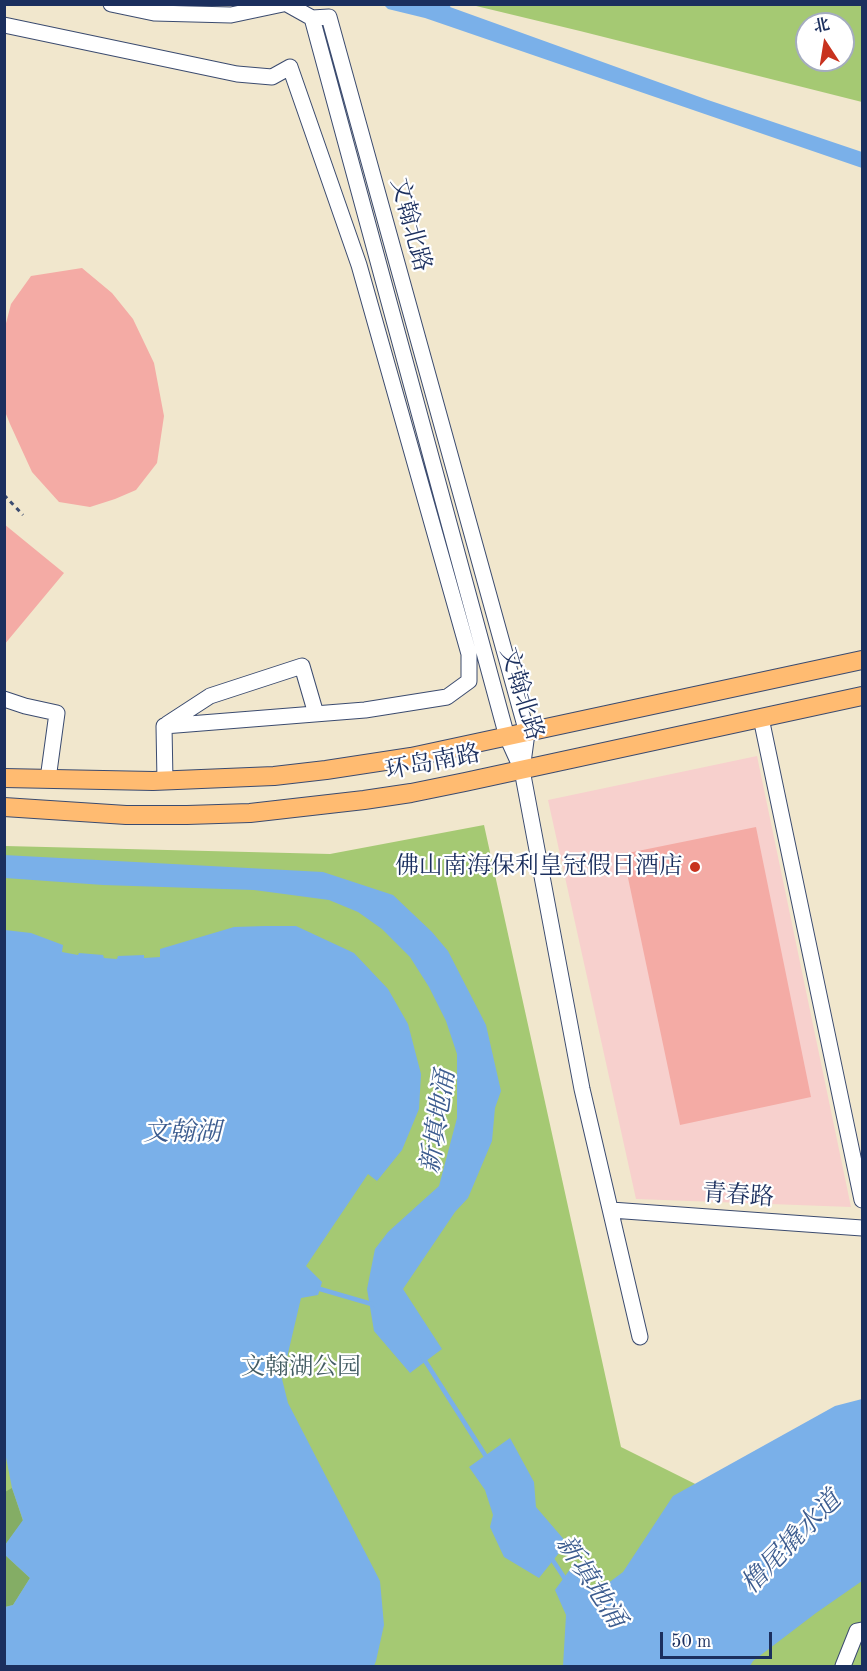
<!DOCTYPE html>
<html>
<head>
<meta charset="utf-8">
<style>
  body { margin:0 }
  #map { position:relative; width:867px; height:1671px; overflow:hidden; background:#f1e7cd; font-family:"Old Standard TT","Noto Serif SC",serif }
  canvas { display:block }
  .frame { position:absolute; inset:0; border:6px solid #1b2f5e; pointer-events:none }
  .north { position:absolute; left:795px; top:12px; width:60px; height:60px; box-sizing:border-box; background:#fff; border:2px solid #a4acbf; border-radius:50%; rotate:348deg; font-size:16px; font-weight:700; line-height:24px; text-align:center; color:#1b2f5e }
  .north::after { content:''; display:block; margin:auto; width:21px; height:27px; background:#c8321e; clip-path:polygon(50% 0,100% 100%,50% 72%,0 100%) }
  .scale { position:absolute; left:660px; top:1632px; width:112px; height:27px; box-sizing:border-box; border:3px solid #1b2f5e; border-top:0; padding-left:8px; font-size:18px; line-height:21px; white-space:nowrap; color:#1b2f5e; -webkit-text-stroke:4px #fff; paint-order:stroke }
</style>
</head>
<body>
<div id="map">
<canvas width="867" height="1671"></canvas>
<div class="frame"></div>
<div class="north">北</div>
<div class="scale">50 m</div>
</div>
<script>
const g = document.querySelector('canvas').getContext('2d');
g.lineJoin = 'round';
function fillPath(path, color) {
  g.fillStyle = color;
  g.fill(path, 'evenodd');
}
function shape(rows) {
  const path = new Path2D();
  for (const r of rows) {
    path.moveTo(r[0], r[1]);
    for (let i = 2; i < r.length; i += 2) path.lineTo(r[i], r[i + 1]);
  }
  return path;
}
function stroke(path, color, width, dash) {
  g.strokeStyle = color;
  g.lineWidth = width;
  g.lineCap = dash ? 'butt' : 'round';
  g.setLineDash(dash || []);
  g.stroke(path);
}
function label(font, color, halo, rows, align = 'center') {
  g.font = font + ' "Old Standard TT","Noto Serif SC",serif';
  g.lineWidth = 4.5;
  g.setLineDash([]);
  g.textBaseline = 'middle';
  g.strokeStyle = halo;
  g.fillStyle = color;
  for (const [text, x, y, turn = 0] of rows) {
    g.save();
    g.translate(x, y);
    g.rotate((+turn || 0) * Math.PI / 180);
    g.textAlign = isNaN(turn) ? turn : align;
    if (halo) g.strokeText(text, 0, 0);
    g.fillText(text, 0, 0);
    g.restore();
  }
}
fillPath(shape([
  [757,756,851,1207,636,1199,548,800]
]), '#f7d0cd');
fillPath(shape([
  [472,5,862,5,862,102,580,31],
  [807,24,843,24,843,60,807,60],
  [484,825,621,1447,862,1567,862,1666,5,1666,5,846,330,854]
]), '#a5c973');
fillPath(shape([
  [12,1488,23,1521,5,1545,5,1492],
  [4,1554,30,1578,13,1605,5,1607]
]), '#84ad65');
fillPath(shape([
  [384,5,451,5,450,7,708,100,862,152,862,168,425,18,388,9],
  [4,855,323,872,393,895,432,932,448,951,486,1025,501,1091,495,1108,492,1141,468,1198,455,1212,403,1289,442,1349,410,1373,374,1331,367,1289,375,1249,388,1232,439,1186,457,1118,457,1054,446,1021,429,987,410,957,382,929,358,912,329,900,254,890,103,885,5,878],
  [265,926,296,926,354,953,388,989,408,1024,421,1074,419,1109,402,1150,377,1181,368,1174,306,1266,322,1282,320,1289,318,1295,301,1298,282,1379,288,1403,380,1581,384,1625,376,1661,374,1666,5,1666,5,1607,13,1605,30,1578,4,1554,5,1545,23,1520,12,1488,4,1447,5,930,31,933,63,945,62,952,78,955,79,953,103,955,104,958,117,959,118,956,144,955,144,958,160,957,160,949,234,927],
  [862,1399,862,1581,816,1613,753,1661,750,1666,563,1666,566,1615,555,1590,576,1561,595,1593,623,1572,673,1496,835,1406],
  [510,1438,534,1482,536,1507,567,1543,539,1578,504,1557,490,1527,493,1515,485,1490,469,1467]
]), '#7ab0e9');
stroke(shape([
  [320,1289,375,1305],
  [422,1356,487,1458],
  [550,1556,567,1582]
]), '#7ab0e9', 4.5);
fillPath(shape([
  [82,268,112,293,133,319,154,363,164,416,157,463,136,490,115,499,90,507,59,502,32,472,10,424,4,409,4,331,11,304,31,276],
  [4,524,64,573,4,645],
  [756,827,811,1097,680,1125,623,854]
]), '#f4aba5');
const minor = shape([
  [111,4,154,13,231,15,283,4],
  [287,4,312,18,329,17,527,733,522,770],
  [312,18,507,737,522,770,582,1089,640,1337],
  [4,25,237,74,272,77,290,67,359,265,469,654,469,681,447,697,365,710,164,726,165,781],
  [4,699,25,706,57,713,48,779],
  [761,718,862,1200],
  [167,724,210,696,302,666,316,714],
  [611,1210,862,1228],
  [843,1666,857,1631,862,1630]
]);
const major = shape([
  [4,778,153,781,274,776,326,770,411,757,862,660],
  [4,807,126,815,187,815,250,813,364,800,411,793,465,782,862,696]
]);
stroke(minor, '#3b4b6f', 17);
stroke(major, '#3b4b6f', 20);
stroke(shape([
  [4,495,23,515]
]), '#3b4b6f', 3, [4.5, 4.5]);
stroke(minor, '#fff', 15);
stroke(major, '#ffbb71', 18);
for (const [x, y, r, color] of [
  [695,867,6,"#c8321e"]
]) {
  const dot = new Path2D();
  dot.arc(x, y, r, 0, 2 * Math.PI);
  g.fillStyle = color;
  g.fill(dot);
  stroke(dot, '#fff', 2);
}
label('24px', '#1b2f5e', '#fff', [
  ["文翰北路",410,225,75],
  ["文翰北路",521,694,73],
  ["环岛南路",433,763,-11],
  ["青春路",738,1196,4]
]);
label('24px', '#1b2f5e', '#fff', [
  ["佛山南海保利皇冠假日酒店",683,867]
], 'right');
label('24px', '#445d64', '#fff', [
  ["文翰湖公园",301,1368]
]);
label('italic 26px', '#3c5c8f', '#fff', [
  ["新填地涌",439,1122,-81],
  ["文翰湖",182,1133],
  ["橹尾撬水道",792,1543,-46],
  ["新填地涌",590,1582,57]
]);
</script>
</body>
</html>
